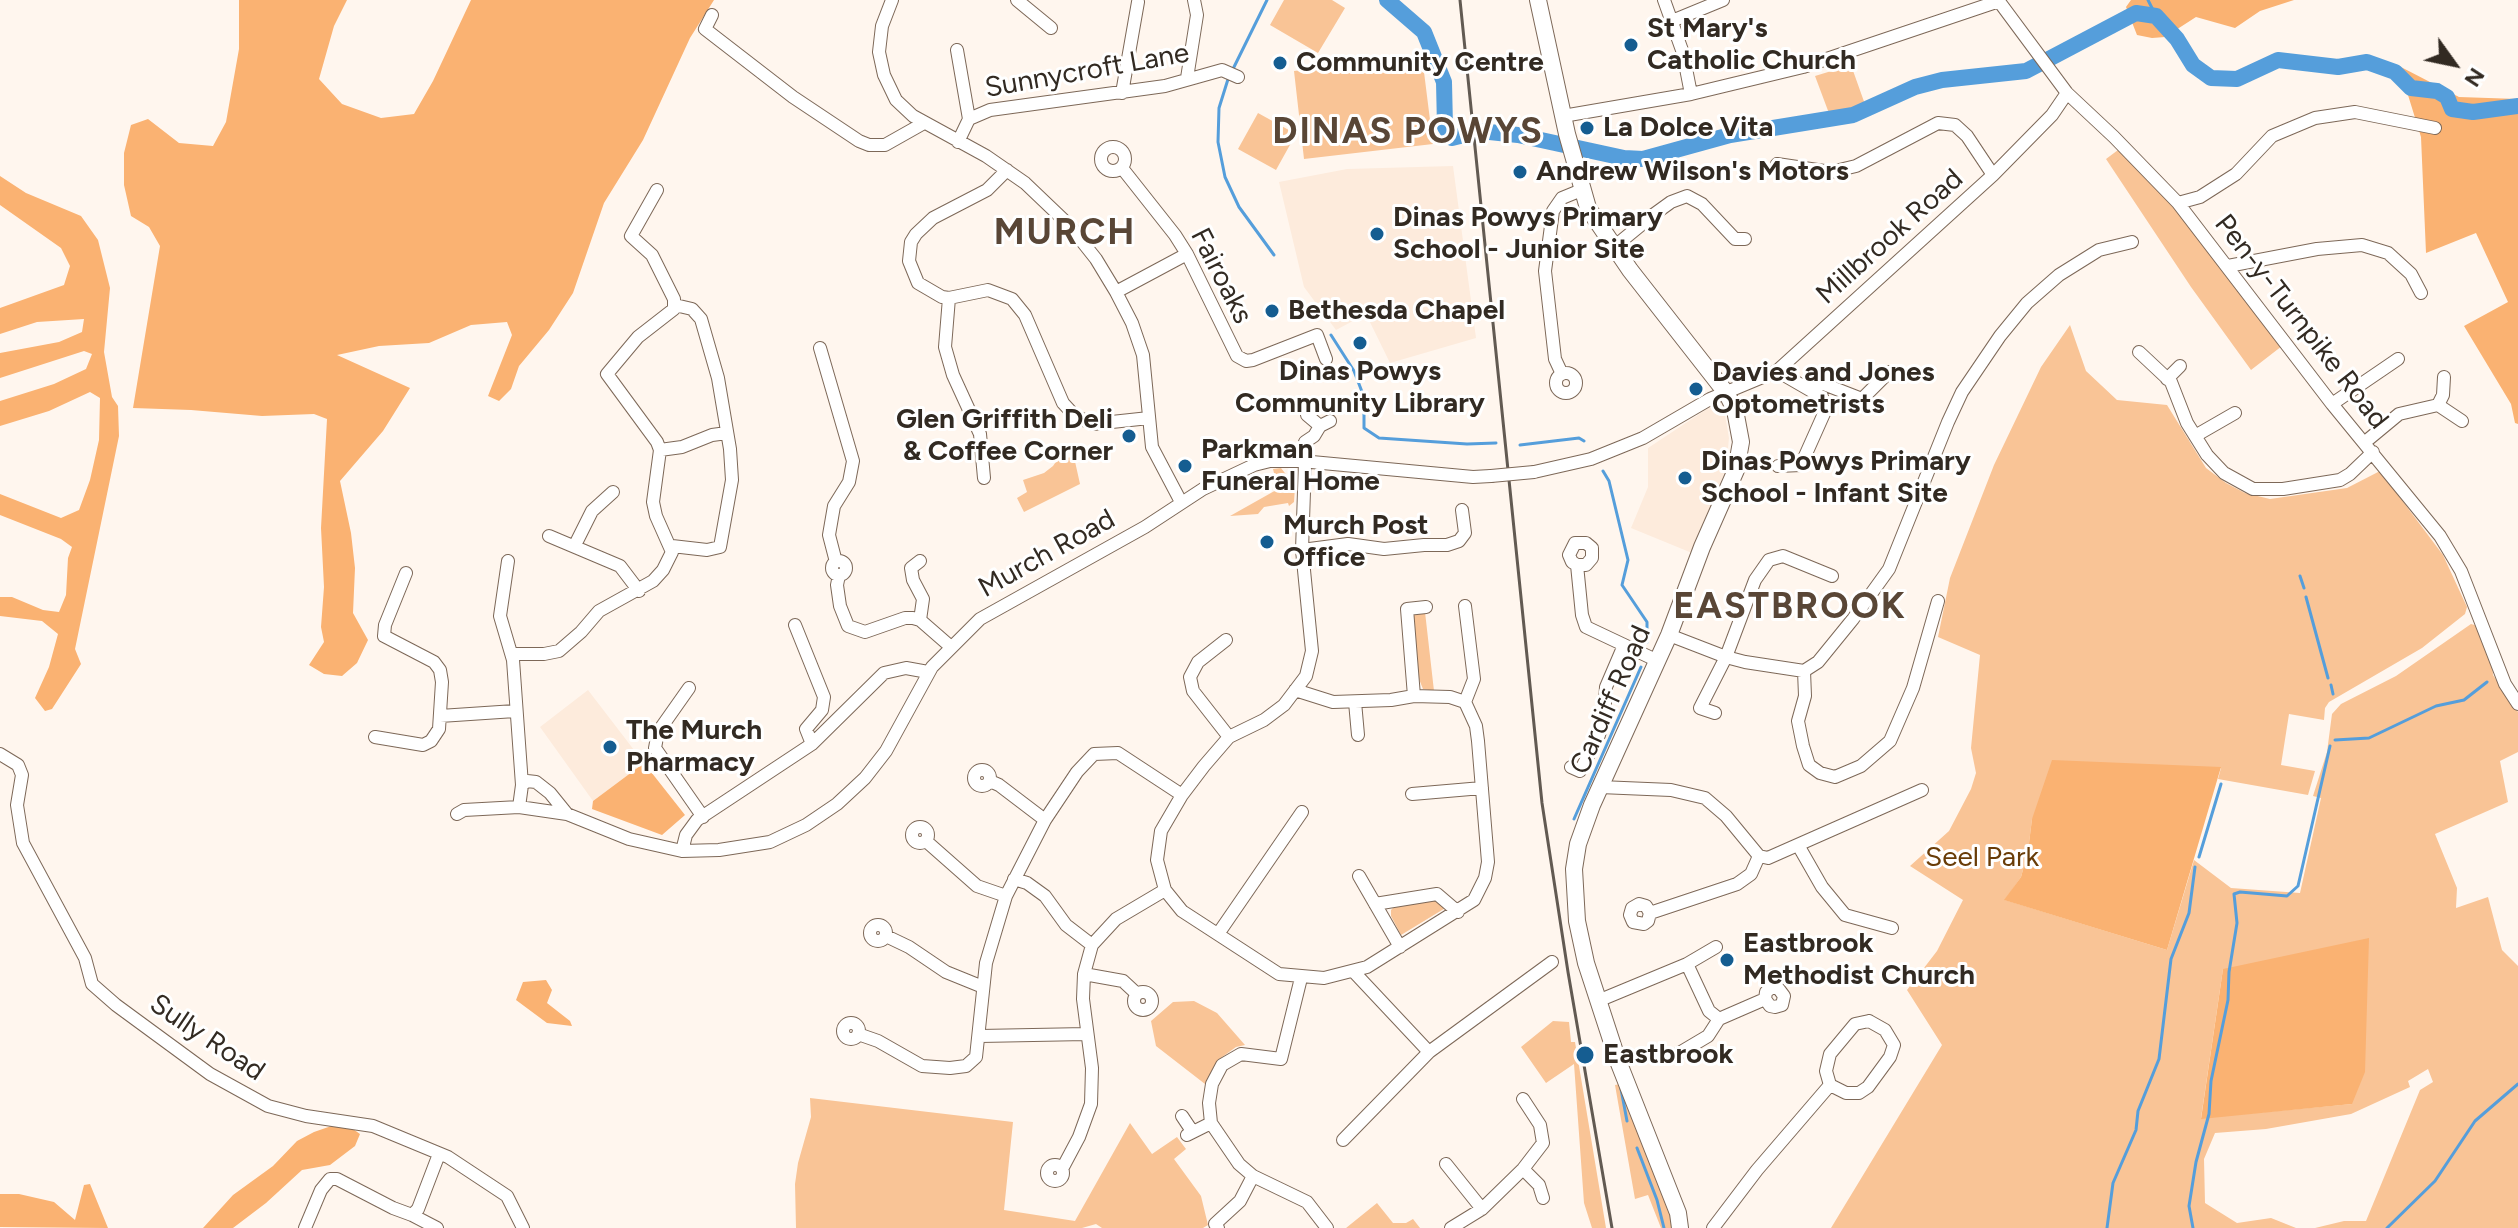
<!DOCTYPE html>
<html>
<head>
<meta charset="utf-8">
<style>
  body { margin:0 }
  #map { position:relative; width:2518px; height:1228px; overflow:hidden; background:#fff6ee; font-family:Figtree,sans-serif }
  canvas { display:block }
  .north { position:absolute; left:2414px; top:24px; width:80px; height:80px; -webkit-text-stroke:6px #fff; paint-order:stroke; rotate:123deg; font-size:22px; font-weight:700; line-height:32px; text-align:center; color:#322a22 }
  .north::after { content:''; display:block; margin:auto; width:28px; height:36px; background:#322a22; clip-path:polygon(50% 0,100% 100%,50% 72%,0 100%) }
</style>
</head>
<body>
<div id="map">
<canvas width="2518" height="1228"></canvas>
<div class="north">N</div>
</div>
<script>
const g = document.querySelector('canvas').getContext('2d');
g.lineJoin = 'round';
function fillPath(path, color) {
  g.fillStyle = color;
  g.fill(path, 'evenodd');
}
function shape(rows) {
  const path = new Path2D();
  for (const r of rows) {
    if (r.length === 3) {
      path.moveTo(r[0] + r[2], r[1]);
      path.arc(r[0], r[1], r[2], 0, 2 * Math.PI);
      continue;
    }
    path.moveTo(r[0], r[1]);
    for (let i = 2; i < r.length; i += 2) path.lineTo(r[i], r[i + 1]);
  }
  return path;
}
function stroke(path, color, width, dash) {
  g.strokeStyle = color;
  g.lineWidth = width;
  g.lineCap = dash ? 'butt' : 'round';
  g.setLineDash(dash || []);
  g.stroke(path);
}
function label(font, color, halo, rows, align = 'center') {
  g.font = font + ' Figtree,sans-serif';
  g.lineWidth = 6;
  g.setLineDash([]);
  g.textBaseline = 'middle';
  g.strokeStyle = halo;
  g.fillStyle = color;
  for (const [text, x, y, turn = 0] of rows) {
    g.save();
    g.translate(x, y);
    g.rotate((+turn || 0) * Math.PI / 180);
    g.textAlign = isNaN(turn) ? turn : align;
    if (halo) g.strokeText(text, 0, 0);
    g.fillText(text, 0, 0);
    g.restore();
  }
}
fillPath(shape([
  [1453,166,1476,338,1390,363,1366,314,1336,330,1304,287,1279,182,1347,169],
  [1716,403,1725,415,1729,438,1726,469,1692,553,1631,528,1648,487,1648,448],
  [588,690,644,763,593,801,540,727]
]), '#fdebdc');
fillPath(shape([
  [1284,0,1332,0,1345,8,1318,53,1270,25],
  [1422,56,1433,144,1304,159,1294,71],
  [1851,65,1867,110,1830,116,1815,76],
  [1258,113,1296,134,1276,170,1238,149],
  [2118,150,2166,198,2205,244,2282,346,2251,370,2191,287,2106,159],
  [2070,325,2086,371,2117,400,2167,405,2206,468,2226,483,2245,493,2270,499,2347,488,2380,471,2443,555,2467,607,2465,614,2422,648,2329,702,2325,708,2324,720,2289,714,2281,765,2315,771,2308,795,2218,779,2221,768,2032,819,2028,851,2021,877,2005,900,2167,950,2194,860,2231,888,2300,893,2321,798,2313,796,2327,752,2332,714,2341,704,2396,676,2471,624,2478,626,2492,662,2493,675,2518,712,2518,752,2500,761,2508,802,2435,834,2457,888,2456,908,2488,897,2502,950,2518,966,2518,1228,2315,1228,2344,1221,2366,1221,2420,1090,2433,1082,2428,1069,2408,1081,2410,1087,2351,1114,2266,1129,2215,1133,2204,1159,2205,1203,2237,1223,2271,1218,2296,1228,1831,1228,1942,1045,1907,990,1937,951,1963,900,1910,866,1949,831,1971,789,1976,773,1971,748,1980,655,1938,637,1950,578,1994,465,2041,367],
  [2223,969,2352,1104,2201,1118],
  [1064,450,1065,458,1074,457,1080,484,1024,512,1017,498,1027,492,1023,480,1044,473,1053,466],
  [1281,468,1295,486,1294,502,1289,506,1288,503,1264,507,1258,514,1230,516,1278,489,1273,469],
  [1416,612,1425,612,1434,691,1423,689,1417,674,1413,615],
  [1438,899,1447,907,1401,935,1391,916,1391,910,1395,906],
  [1194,1001,1217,1013,1245,1045,1236,1047,1218,1060,1205,1084,1156,1046,1151,1021,1173,1002],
  [1553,1021,1569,1022,1571,1042,1575,1042,1606,1228,1592,1228,1584,1203,1574,1064,1546,1083,1521,1047],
  [1621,1084,1670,1213,1672,1228,1661,1228,1648,1195,1635,1199,1615,1085],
  [810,1098,1013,1122,1004,1210,1075,1221,1130,1123,1152,1154,1177,1137,1186,1149,1174,1159,1201,1196,1208,1225,1203,1228,1102,1228,1096,1224,1082,1228,796,1228,795,1184,798,1163,811,1117],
  [1377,1203,1393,1223,1406,1223,1413,1219,1420,1228,1346,1228]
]), '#f9c496');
fillPath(shape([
  [239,0,347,0,334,26,319,79,342,104,381,118,414,114,433,81,471,0,714,0,690,38,643,140,604,203,573,293,549,330,519,366,511,389,499,401,488,396,512,335,507,322,471,325,429,343,379,346,337,355,410,388,383,431,340,481,351,533,355,568,353,613,368,640,357,663,342,676,324,674,309,665,324,642,321,627,324,587,321,528,327,419,314,414,262,416,191,410,133,408,160,246,149,227,131,216,124,185,124,153,131,125,148,119,179,143,213,146,226,122,239,49],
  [2131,0,2294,0,2260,11,2235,28,2196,17,2165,37,2152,38,2137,35,2126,7],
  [2399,66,2459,97,2518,99,2518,424,2515,423,2511,404,2464,326,2508,302,2476,233,2426,253,2421,137],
  [0,176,26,193,81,216,98,240,110,288,104,352,112,397,118,406,119,436,75,649,81,664,52,709,45,711,35,698,49,667,58,634,42,621,0,616,0,597,12,597,43,610,59,612,66,595,68,558,72,547,61,539,0,515,0,494,61,518,79,510,90,480,99,440,100,398,90,392,49,411,0,426,0,401,54,384,86,369,92,354,84,351,0,378,0,353,59,342,82,332,84,319,37,322,0,334,0,308,64,285,70,266,61,248,0,205],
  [2052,760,2221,767,2167,950,2004,900,2021,877,2028,851,2032,819],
  [644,763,685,815,662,835,592,809,593,801],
  [2369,938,2365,1072,2352,1104,2201,1119,2223,969],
  [546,980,552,990,547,1003,570,1021,572,1026,547,1023,516,1000,523,982],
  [343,1122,360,1134,355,1146,330,1165,302,1170,266,1203,233,1228,203,1228,233,1195,273,1166,297,1141,314,1132],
  [90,1184,108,1228,0,1227,0,1194,19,1194,54,1202,75,1220,84,1185]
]), '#fab272');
stroke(shape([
  [2148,0,2156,16],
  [1233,69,1267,0],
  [1229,76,1219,108,1218,142,1225,177,1239,207,1274,255],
  [1331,335,1354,371,1364,397,1364,428,1379,438,1467,444,1496,443],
  [1520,445,1579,438,1584,441],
  [1603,471,1609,481,1628,560,1622,585,1647,622,1647,642],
  [2300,576,2304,588],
  [2306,597,2328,678],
  [2331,685,2333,694],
  [2335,740,2369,738,2436,706,2464,700,2487,682],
  [1574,819,1641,667],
  [2199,857,2221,784],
  [1621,1089,1627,1121],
  [1637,1148,1657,1200,1664,1228],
  [2107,1228,2113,1183,2136,1130,2138,1111,2159,1059,2171,959,2189,913,2195,867],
  [2193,1228,2189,1206,2196,1162,2209,1114,2211,1081,2228,1000,2229,972,2237,923,2234,894,2240,892,2287,896,2298,886,2330,746],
  [2387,1228,2435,1181,2475,1121,2518,1084]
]), '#559edb', 3);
stroke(shape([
  [1387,0,1424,32,1444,82,1445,127,1452,138,1480,131,1518,135,1624,158,1643,159,1730,135,1853,115,1915,87,1942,80,2026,71,2136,13,2156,16,2177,39,2193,65,2211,78,2237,79,2278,60,2338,67,2367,62,2395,72,2411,88,2437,91,2447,97,2452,109,2473,112,2518,106]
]), '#559edb', 16);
const minor = shape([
  [892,0,882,26,879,52,884,75,896,100,913,116,986,156,1025,183,1069,225,1096,259,1116,292,1132,323,1143,355,1152,447,1181,502],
  [1017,0,1051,28],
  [1664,0,1683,53,1691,94],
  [1998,0,2067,93,2114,137,2178,203,2332,404,2440,536,2461,571,2505,684,2518,704],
  [712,15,705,29,793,97,859,141,869,145,885,145,924,123],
  [1672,21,1723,0],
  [957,50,969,119],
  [1187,78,1197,15,1194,0],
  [1122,93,1138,2],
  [1563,116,1691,94,1803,67,1999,1],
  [958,142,969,119,990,110,1165,86,1222,70,1238,77],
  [1113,159,12],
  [1777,164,1831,172,1856,166,1938,123,1955,125,1967,136,1993,175],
  [1122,168,1175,235,1187,254,1237,356,1246,361,1253,360,1317,335,1326,359],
  [1007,170,987,190,933,218,916,234,911,242,909,261,918,283,942,297,949,298,988,290,1012,299,1025,315,1063,403,1075,416,1093,424,1149,418],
  [2178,203,2200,197,2236,174,2272,136,2315,118,2355,112,2435,128],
  [1614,247,1653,215,1671,202,1687,196,1702,204,1735,239,1745,239],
  [2228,266,2317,249,2362,245,2388,253,2411,274,2421,293],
  [1116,292,1187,254],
  [949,298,945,347,953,375,980,434,984,478],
  [820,348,853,461,849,482,834,506,829,535,836,562],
  [2139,352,2171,382,2187,423,2207,455,2224,473,2253,489,2283,489,2340,480,2350,474,2373,452],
  [1777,371,1822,397,1826,409,1801,465,1778,466],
  [1566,383,10],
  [1562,374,1555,359,1545,271,1553,211,1562,198,1584,189],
  [2167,379,2180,366],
  [1812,390,1821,383,1862,399,1889,372],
  [2332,404,2398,359],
  [2438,405,2443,395,2444,377],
  [1307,415,1320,426],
  [2195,436,2235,413],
  [2364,443,2399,414,2438,405,2462,421],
  [660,450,682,447,712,435,727,433],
  [1301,461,1305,442,1314,436,1320,426,1330,421],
  [1534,472,1591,459,1643,438,1710,399,1777,371,1993,175,2052,115,2067,93],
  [549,536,620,566,639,591],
  [575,545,592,511,613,492],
  [672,546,707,550,720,547,732,480,730,449,718,378,701,319,692,309,675,305],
  [1302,550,1348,544,1384,549,1424,545,1447,545,1459,541,1465,533,1462,510],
  [508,561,500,616,513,660,522,785],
  [839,568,7],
  [1577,565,1586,565,1592,558,1592,548,1586,543,1575,543,1569,555,1572,562,1577,565,1582,615,1586,627,1658,661],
  [839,575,837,585,840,606,848,626,865,632,905,618,913,618,920,620,951,647],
  [1465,606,1474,679,1465,702],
  [920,620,923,599,913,580,911,568,920,561],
  [795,625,824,697,822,710,806,729,812,744],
  [1669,635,1726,657,1745,662,1804,671,1818,662,1853,619,1889,569,1948,422,1962,392,2000,336,2027,303,2059,275,2099,250,2132,242],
  [1226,640,1198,662,1190,677,1193,691,1229,737],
  [512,654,544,654,559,651,581,632,599,611,653,581,663,570,672,552,656,516,653,502,660,450,657,442,607,374,638,337,674,309,674,299,652,255,631,236,657,190],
  [1804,671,1805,696,1798,721,1803,746,1809,765,1820,773,1835,777,1861,766,1890,741,1913,688,1938,601],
  [689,688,658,732,655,748,703,817],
  [1295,690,1333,702,1391,700,1414,696,1450,697,1465,702,1476,726,1478,741,1488,862,1485,878,1474,900,1367,967,1324,978,1279,974,1182,911,1165,890,1157,860,1161,831,1182,795,1204,766,1229,737,1264,720,1284,705,1306,676,1312,651,1302,550,1305,462],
  [1414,696,1407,609,1426,607],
  [1355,702,1358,735],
  [1715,713,1700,708,1726,657,1755,580,1769,560,1783,556,1832,576],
  [440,716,515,711],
  [375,737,423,745,431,741,439,729,442,682,440,670,434,662,384,636,385,625,406,573],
  [0,754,18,765,22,775,17,805,23,843,85,958,92,984,116,1005,210,1074,268,1106,306,1116,373,1126,448,1157,507,1196,523,1228],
  [1571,767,1580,771,1599,735,1604,718,1606,687,1624,645],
  [982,778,8],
  [990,781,999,785,1045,820],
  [1600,787,1671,790,1705,798,1726,816,1759,856],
  [1412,794,1482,788],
  [519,807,522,785,527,781,536,782,550,793,567,814],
  [457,814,464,810,519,807,567,814,629,839,682,851,719,850,770,842,806,825,837,804,865,778,886,751,932,667,980,619,1145,527,1203,489,1254,465,1270,461,1301,461,1473,477,1491,476],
  [920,835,8],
  [926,841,977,886,1006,896],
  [1798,845,1822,887,1845,915,1892,928],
  [682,851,686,835,697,820,812,744,884,673,906,668,928,672],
  [1759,856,1768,858,1922,790],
  [1359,876,1400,947],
  [1014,879,1027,883,1045,896,1066,925,1092,945],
  [1375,904,1437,894,1458,912],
  [1650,913,1646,906,1639,904,1632,908,1630,915,1633,922,1644,924,1648,921,1650,913,1737,884,1751,874,1759,856],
  [878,933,8],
  [1218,934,1302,812],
  [886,936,909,947,946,972,983,987],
  [1687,964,1709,1011,1719,1019,1765,999,1766,992,1771,988,1778,988,1784,996,1782,1005,1775,1007,1770,1006,1765,999],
  [1353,971,1429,1052],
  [1084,974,1123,981,1137,994],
  [1301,978,1281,1059,1241,1054,1222,1065,1212,1084,1209,1103,1211,1123,1239,1164,1253,1176,1307,1202,1327,1228],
  [1143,1001,9],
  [1605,998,1687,964,1716,947],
  [1869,1021,1885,1030,1894,1045,1890,1057,1868,1087,1859,1093,1846,1093,1830,1085,1826,1071,1830,1054,1855,1024,1869,1021],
  [851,1031,8],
  [858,1034,878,1041,922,1066,950,1068,966,1066,976,1057,986,963,1006,896,1045,820,1077,772,1094,754,1118,753,1182,795],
  [980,1036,1086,1034],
  [1676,1055,1708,1036,1719,1019],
  [1182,1116,1192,1131],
  [1187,1135,1211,1123],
  [1343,1140,1429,1052,1552,962],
  [1446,1164,1482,1209],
  [1055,1173,8],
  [1062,1169,1079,1137,1091,1104,1092,1068,1083,999,1084,974,1092,945,1116,919,1165,890],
  [1523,1169,1539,1185,1543,1198],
  [412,1215,437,1228],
  [305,1228,321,1190,330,1179,337,1179,393,1208,412,1215,418,1209,439,1154],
  [1218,1228,1215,1224,1240,1201,1253,1176],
  [1451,1228,1482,1209,1523,1169,1543,1143,1540,1125,1523,1099],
  [1713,1228,1757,1170,1830,1085]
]);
const major = shape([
  [1538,0,1567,134,1588,208,1630,270,1727,394,1735,410,1741,442,1736,470,1702,547,1669,635,1592,805,1578,844,1574,869,1577,921,1586,963,1618,1061,1678,1213,1680,1228]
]);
stroke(minor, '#7d6858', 14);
stroke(major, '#7d6858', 18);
stroke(minor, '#fff', 12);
stroke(major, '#fff', 16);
stroke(shape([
  [1460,0,1542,803,1568,972,1612,1228]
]), '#625a52', 3);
const minorBridge = shape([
  [1491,476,1534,472]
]);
stroke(minorBridge, '#7d6858', 14, []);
stroke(minorBridge, '#fff', 12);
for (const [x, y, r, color] of [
  [1631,45,8,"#155d91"],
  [1280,63,8,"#155d91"],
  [1587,128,8,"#155d91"],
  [1520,172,8,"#155d91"],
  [1377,234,8,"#155d91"],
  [1272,311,8,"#155d91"],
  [1360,343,8,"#155d91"],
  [1696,389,8,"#155d91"],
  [1129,436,8,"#155d91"],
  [1185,466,8,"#155d91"],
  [1685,478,8,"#155d91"],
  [1267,542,8,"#155d91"],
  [610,747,8,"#155d91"],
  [1727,960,8,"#155d91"],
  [1585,1055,10,"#155d91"]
]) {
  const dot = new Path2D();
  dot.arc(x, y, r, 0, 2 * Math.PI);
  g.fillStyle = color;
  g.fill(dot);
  stroke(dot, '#fff', 3);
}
label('bold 28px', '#322a22', '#fff', [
  ["St Mary's",1647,29],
  ["Catholic Church",1647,61],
  ["Community Centre",1296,63],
  ["La Dolce Vita",1603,128],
  ["Andrew Wilson's Motors",1536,172],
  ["Dinas Powys Primary",1393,218],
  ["School - Junior Site",1393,250],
  ["Bethesda Chapel",1288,311],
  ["Dinas Powys",1360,372,"center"],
  ["Community Library",1360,404,"center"],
  ["Davies and Jones",1712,373],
  ["Optometrists",1712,405],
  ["Glen Griffith Deli",1113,420,"right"],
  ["& Coffee Corner",1113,452,"right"],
  ["Parkman",1201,450],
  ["Funeral Home",1201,482],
  ["Dinas Powys Primary",1701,462],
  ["School - Infant Site",1701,494],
  ["Murch Post",1283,526],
  ["Office",1283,558],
  ["The Murch",626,731],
  ["Pharmacy",626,763],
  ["Eastbrook",1743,944],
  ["Methodist Church",1743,976],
  ["Eastbrook",1603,1055]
], 'left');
label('28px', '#322a22', '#fff', [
  ["Sunnycroft Lane",1087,71,-10],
  ["Millbrook Road",1890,237,-42],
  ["Fairoaks",1221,276,63],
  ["Pen-y-Turnpike Road",2301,322,52],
  ["Murch Road",1047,554,-29],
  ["Cardiff Road",1611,700,-66],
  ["Sully Road",207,1038,34]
]);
label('28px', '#693c07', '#fff', [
  ["Seel Park",1982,858]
]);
g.letterSpacing = '2px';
label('bold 36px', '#594636', '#fff', [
  ["DINAS POWYS",1408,132],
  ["MURCH",1065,233],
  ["EASTBROOK",1790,607]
]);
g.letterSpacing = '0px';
</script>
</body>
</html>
